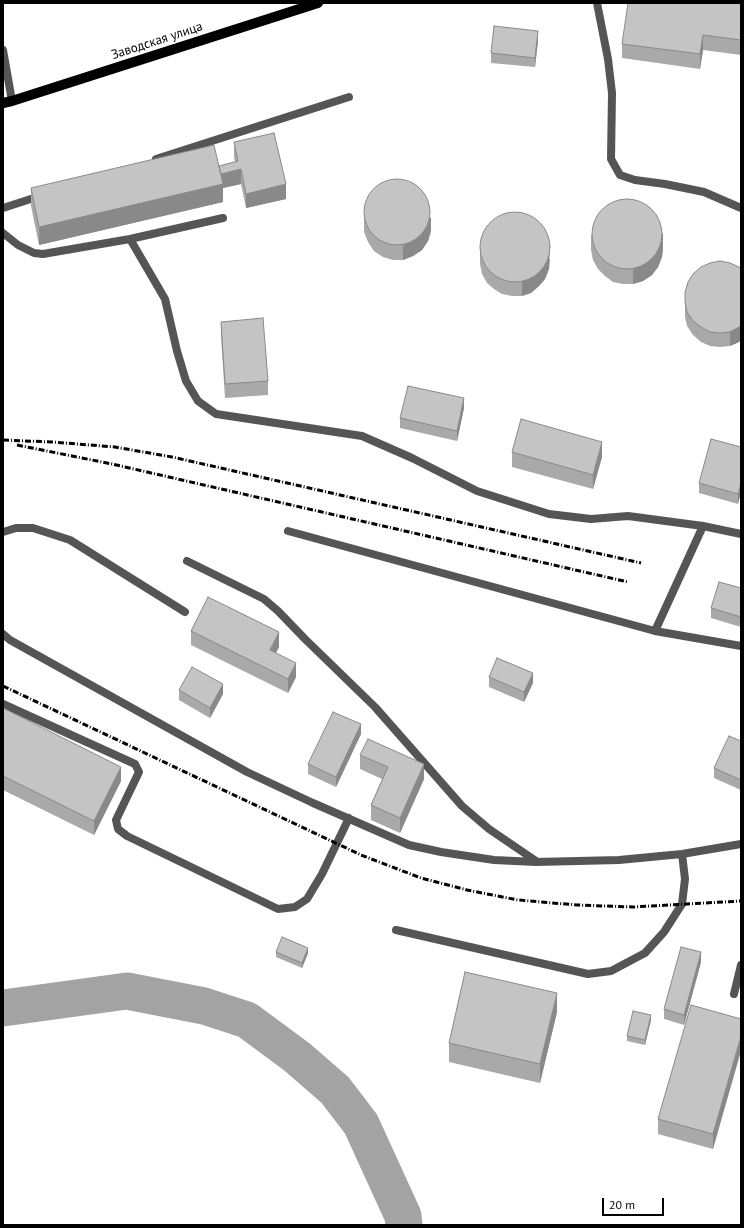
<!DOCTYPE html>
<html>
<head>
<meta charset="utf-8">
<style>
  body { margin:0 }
  #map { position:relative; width:744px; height:1228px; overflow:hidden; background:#fff; font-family:"PT Sans",sans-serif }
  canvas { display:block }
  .frame { position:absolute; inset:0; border:4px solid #000; pointer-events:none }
  .scale { position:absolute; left:602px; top:1198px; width:62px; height:18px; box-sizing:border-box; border:2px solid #000; border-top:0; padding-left:5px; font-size:12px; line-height:14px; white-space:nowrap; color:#000; -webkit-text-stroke:3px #fff; paint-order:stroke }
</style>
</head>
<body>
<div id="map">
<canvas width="744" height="1228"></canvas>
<div class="frame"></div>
<div class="scale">20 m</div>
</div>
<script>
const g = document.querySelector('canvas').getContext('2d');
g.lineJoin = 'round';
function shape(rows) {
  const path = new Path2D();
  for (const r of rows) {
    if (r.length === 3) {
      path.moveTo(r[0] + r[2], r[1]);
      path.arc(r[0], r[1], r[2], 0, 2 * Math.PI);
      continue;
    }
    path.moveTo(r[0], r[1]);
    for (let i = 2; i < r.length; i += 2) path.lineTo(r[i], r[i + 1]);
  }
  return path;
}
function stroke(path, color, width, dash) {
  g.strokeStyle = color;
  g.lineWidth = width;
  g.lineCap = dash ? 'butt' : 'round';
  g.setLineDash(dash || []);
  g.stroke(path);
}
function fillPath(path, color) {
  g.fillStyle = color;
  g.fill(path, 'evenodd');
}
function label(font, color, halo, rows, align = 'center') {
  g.font = font + ' "PT Sans",sans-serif';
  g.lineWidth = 3;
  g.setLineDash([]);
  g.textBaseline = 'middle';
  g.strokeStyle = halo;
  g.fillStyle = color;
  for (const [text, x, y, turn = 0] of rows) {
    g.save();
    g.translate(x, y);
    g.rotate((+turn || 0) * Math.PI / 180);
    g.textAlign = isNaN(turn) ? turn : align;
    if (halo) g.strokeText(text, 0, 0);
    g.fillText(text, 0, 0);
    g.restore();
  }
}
stroke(shape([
  [3,1008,127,991,204,1006,247,1020,297,1057,335,1090,361,1124,403,1216,404,1225]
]), '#a3a3a3', 37);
stroke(shape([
  [597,3,608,59,612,93,611,159,620,175,635,180,665,184,704,192,741,208],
  [3,50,12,101],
  [156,159,349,97],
  [3,208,40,196],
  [3,233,18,245,34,253,43,254,130,239,223,218],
  [130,239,165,299,177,351,186,381,198,401,216,414,362,436,412,458,477,491,549,514,591,519,628,516,703,526,741,534],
  [703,526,655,631,741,646],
  [288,531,655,631],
  [3,532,16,528,33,528,70,540,185,612],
  [187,561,264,599,278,611,305,639,375,707,462,806,489,829,536,861],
  [3,634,10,640,247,772,313,803,409,845,441,852,494,860,536,862,619,860,682,854,741,844],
  [3,704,135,764,139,772,116,820,118,829,127,836,278,909,295,907,307,899,322,874,349,818],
  [396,930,588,974,611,971,645,953,664,932,682,904,685,879,682,854],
  [734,994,741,965]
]), '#555', 8);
stroke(shape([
  [3,103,12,101,318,3]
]), '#000', 10);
stroke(shape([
  [3,440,52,442,115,447,172,457,641,563],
  [17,445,112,464,628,582],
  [3,686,361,855,421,878,467,890,518,900,577,905,633,907,741,901]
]), '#000', 3, [6, 2, 1, 2]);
fillPath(shape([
  [741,3,741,55,703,50,700,69,622,58,622,44],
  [538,41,535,67,491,63,491,53],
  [234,142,286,199,246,208,241,184,223,188,223,202,39,245,31,206,31,188,219,166,235,162,234,157],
  [364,207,431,231,428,241,422,250,413,256,403,260,393,260,383,257,374,251,368,242,364,232],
  [591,235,663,248,662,257,658,267,652,275,643,281,633,284,623,284,613,282,605,276,598,269,593,260,591,250],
  [480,250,550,259,549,269,545,279,539,286,531,293,522,296,512,296,502,294,494,289,487,283,482,274,480,264],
  [741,268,741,340,739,342,730,346,720,347,710,346,701,342,693,335,687,326,685,317,685,292],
  [221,322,268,381,268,395,225,398,221,336],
  [464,408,457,441,400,428,400,418],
  [741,447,738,504,699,493,699,483],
  [512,452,602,457,593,489,512,467],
  [741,588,741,627,711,618,711,608],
  [191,631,279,647,276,653,296,677,288,693,191,645],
  [489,677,533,683,524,702,489,687],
  [179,690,223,694,210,718,179,700],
  [3,708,121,781,94,835,3,790],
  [361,734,336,787,308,774,308,764],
  [741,741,741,790,714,778,714,768],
  [360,755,424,779,400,833,371,820,371,805,382,779,360,769],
  [276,952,308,953,302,968,276,957],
  [701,962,684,1025,664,1019,664,1009],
  [557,1012,540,1083,449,1062,449,1043],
  [741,1019,713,1149,658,1134,658,1119],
  [651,1020,645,1045,627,1041,627,1036]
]), '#a9a9a9');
fillPath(shape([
  [538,31,538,41,535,67,535,58],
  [703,35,703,50,700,69,700,54],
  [241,169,241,184,223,188,223,202,39,245,39,227,220,174],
  [286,184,286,199,246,208,246,194],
  [431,217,431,231,428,241,422,250,413,256,403,260,403,245],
  [663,233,663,248,662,257,658,267,652,275,643,281,633,284,633,269],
  [550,245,549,269,545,279,539,286,531,293,522,296,522,282],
  [741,326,741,340,739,342,730,346,730,332],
  [464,398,464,408,457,441,457,431],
  [602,442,602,457,593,489,593,475],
  [741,483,741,493,738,504,738,494],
  [279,632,279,647,270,664,270,650],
  [296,663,296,677,288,693,288,679],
  [533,673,533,683,524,702,524,692],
  [223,684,223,694,210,718,210,708],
  [361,724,361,734,336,787,336,777],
  [424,764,424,779,400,833,400,818],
  [121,767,121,781,94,835,94,821],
  [308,948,308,953,302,968,302,963],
  [701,952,701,962,684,1025,684,1015],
  [557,993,557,1012,540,1083,540,1064],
  [651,1015,651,1020,645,1045,645,1040],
  [741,1036,741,1051,713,1149,713,1134]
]), '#898989');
const building = shape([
  [628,3,741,3,741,40,703,35,700,54,622,44,628,3],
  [494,26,538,31,535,58,491,53,494,26],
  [274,133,286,184,246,194,241,169,221,174,219,166,238,161,234,142,274,133],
  [214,145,223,184,39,227,31,188,214,145],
  [397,212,33],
  [627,234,35],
  [515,247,35],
  [720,261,730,263,741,268,741,326,739,327,730,332,720,333,710,332,701,327,693,321,687,312,685,302,685,292,688,282,693,274,701,267,710,263,720,261],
  [263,318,268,381,225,384,221,322,263,318],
  [408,386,464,398,457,431,400,418,408,386],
  [521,419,602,442,593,475,512,452,521,419],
  [711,439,741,447,741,483,738,494,699,483,711,439],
  [719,582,741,588,741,617,711,608,719,582],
  [208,597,279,632,270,650,296,663,288,679,191,631,208,597],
  [497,658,533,673,524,692,489,677,497,658],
  [192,667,223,684,210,708,179,690,192,667],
  [3,708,121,767,94,821,3,776,3,708],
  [333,712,361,724,336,777,308,764,333,712],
  [729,736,741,741,741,780,714,768,729,736],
  [368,739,424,764,400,818,371,805,388,767,360,755,368,739],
  [282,937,308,948,302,963,276,952,282,937],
  [681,947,701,952,684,1015,664,1009,681,947],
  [465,972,557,993,540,1064,449,1043,465,972],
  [691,1005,741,1019,741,1036,713,1134,658,1119,691,1005],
  [633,1011,651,1015,645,1040,627,1036,633,1011]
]);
fillPath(building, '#c4c4c4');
stroke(building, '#898989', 1);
label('13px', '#000', '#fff', [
  ["Заводская улица",157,41,-18]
]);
</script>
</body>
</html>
